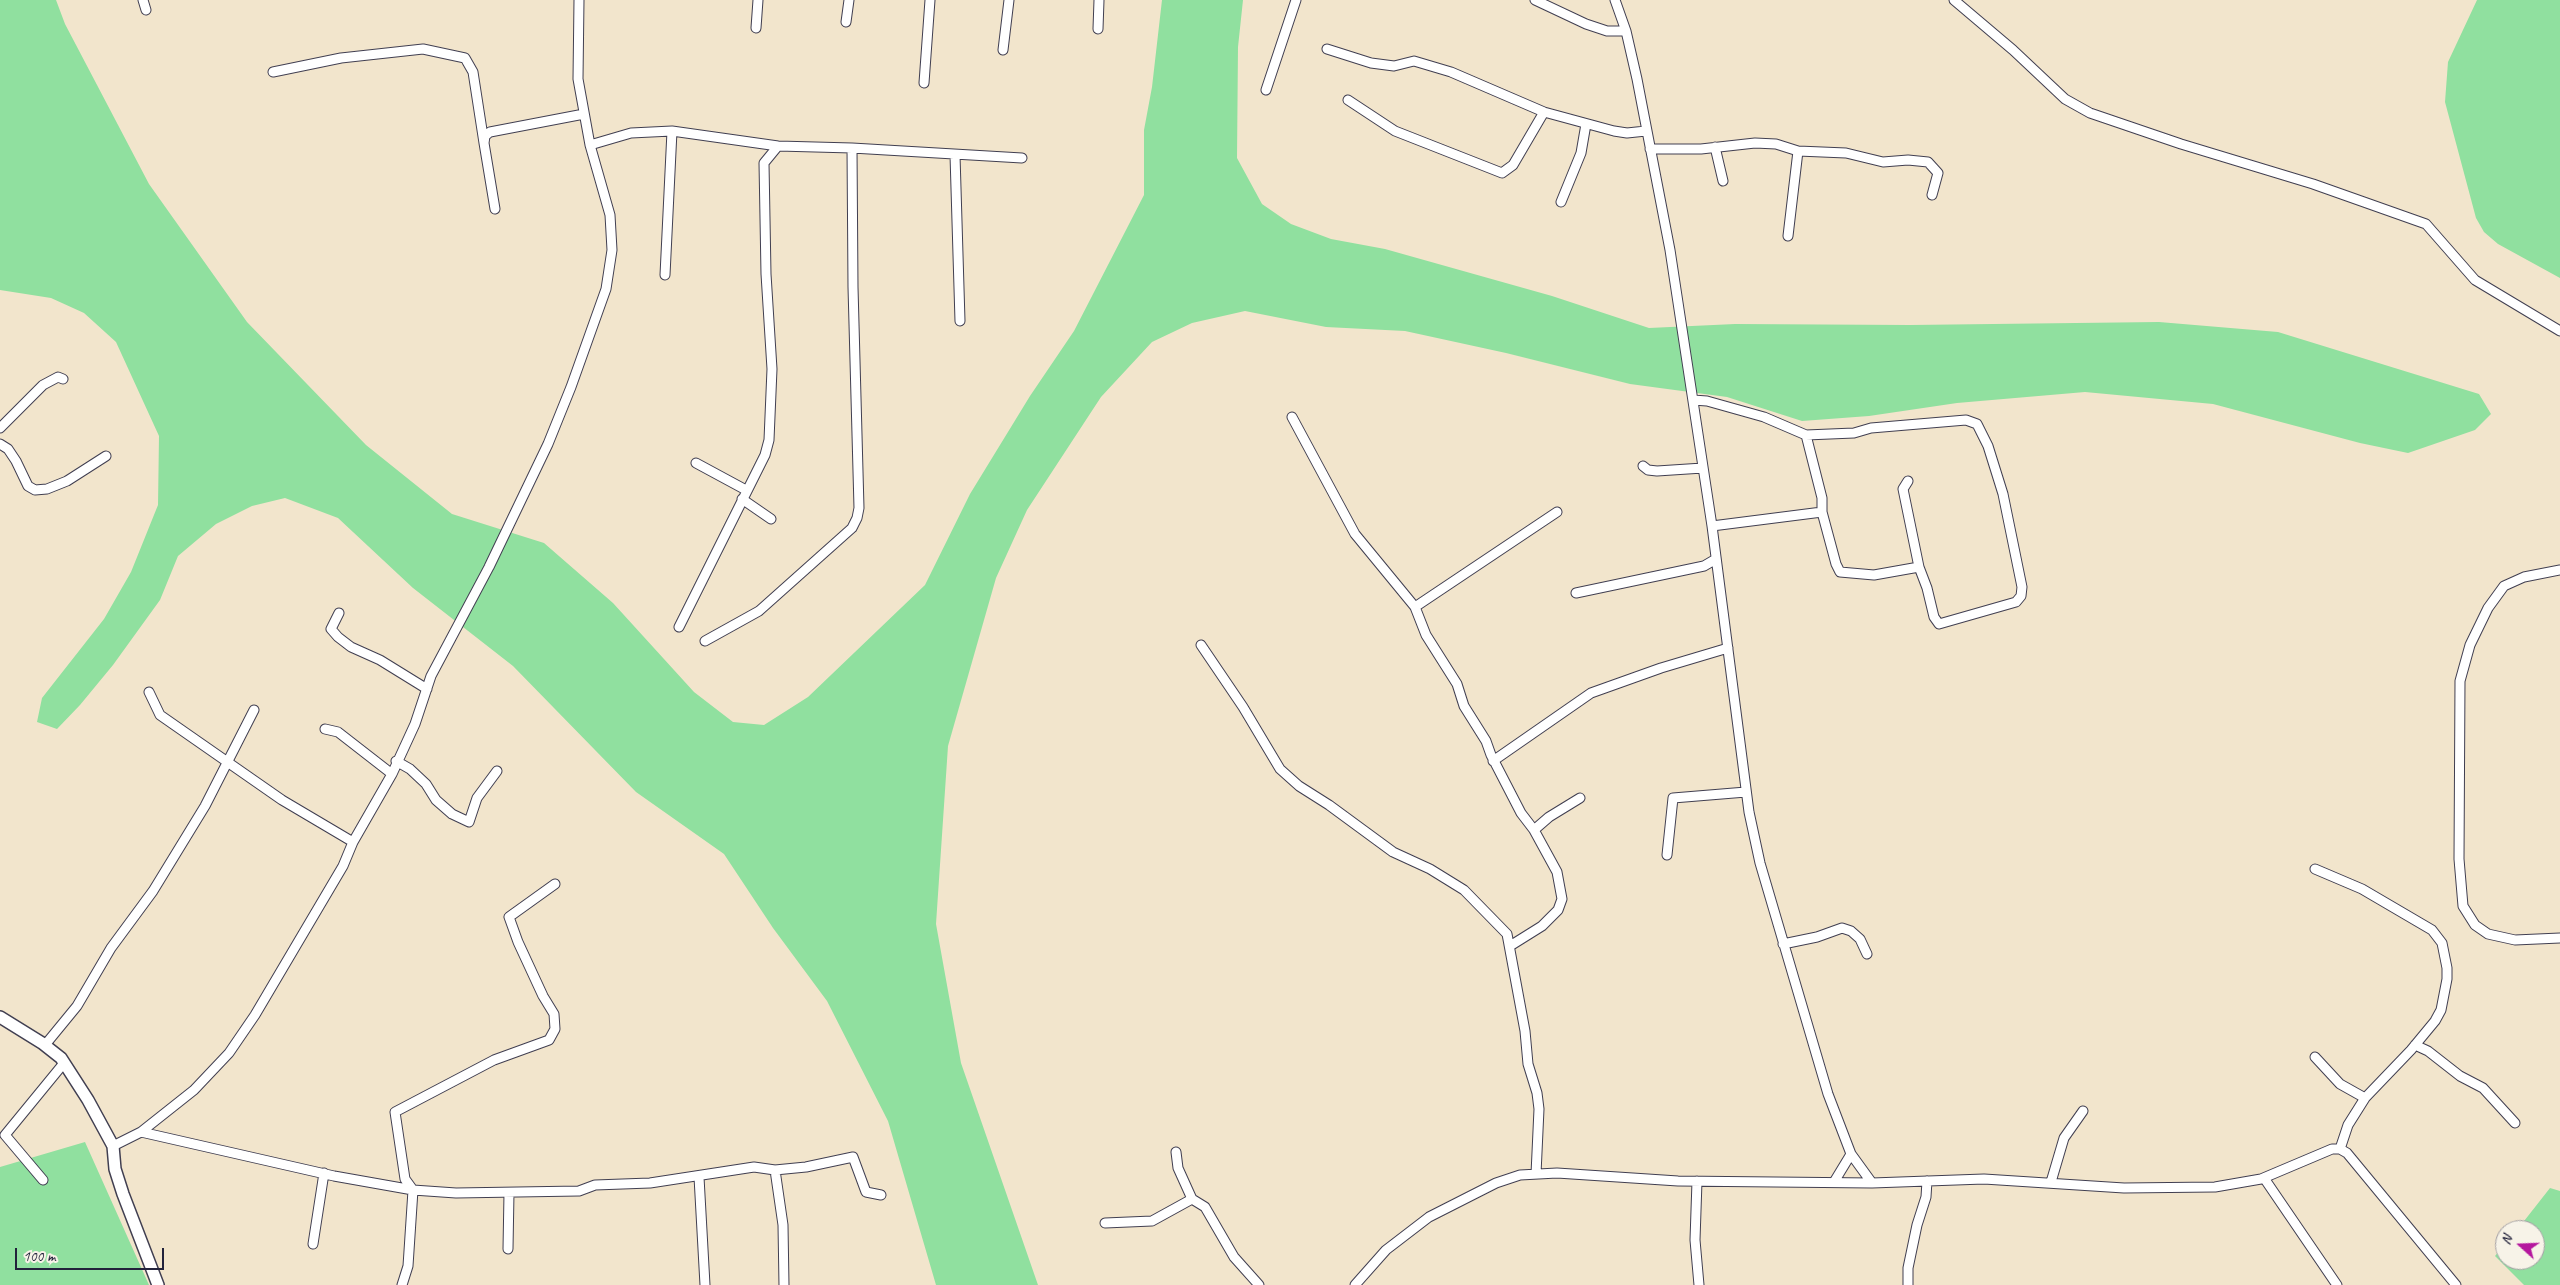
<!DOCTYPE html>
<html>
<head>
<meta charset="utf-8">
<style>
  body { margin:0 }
  #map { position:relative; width:2560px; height:1285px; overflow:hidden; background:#f2e5cc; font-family:Caveat,sans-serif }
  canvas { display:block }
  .north { position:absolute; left:2495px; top:1220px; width:50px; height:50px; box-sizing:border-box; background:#f7f3e8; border:1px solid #a29fa3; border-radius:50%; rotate:290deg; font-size:14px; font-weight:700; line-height:20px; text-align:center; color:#22223b }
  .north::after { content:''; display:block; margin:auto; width:18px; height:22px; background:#b5179e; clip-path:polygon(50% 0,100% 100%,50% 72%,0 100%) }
  .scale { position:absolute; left:15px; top:1248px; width:149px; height:22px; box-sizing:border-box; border:2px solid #22223b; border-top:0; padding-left:6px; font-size:15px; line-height:18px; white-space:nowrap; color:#22223b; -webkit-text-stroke:4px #f7f3e8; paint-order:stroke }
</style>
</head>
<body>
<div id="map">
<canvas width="2560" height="1285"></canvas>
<div class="north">N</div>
<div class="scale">100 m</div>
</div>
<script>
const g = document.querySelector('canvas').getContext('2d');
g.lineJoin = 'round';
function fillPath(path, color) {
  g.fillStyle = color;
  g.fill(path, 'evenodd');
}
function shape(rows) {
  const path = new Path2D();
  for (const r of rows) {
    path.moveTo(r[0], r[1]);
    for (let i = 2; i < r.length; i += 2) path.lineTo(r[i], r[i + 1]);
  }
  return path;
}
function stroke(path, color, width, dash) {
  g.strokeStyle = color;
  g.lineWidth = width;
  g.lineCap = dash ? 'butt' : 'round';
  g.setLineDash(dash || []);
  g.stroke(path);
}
fillPath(shape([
  [0,0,56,0,65,24,149,184,247,322,366,445,452,514,544,543,613,603,694,692,733,722,764,725,808,697,925,585,970,494,1030,396,1074,331,1144,195,1144,130,1152,87,1162,0,1243,0,1238,47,1237,158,1262,204,1291,224,1331,239,1385,249,1552,296,1649,328,1735,324,1910,325,2159,322,2278,332,2479,394,2491,414,2475,430,2408,453,2360,443,2213,404,2085,392,1957,403,1869,416,1802,421,1727,397,1630,384,1506,353,1405,331,1326,327,1245,311,1192,323,1152,342,1101,397,1027,510,996,578,948,746,936,924,961,1063,1038,1285,936,1285,888,1121,827,1001,773,928,724,854,636,792,513,666,413,588,338,518,285,498,252,506,216,524,178,556,160,600,113,665,80,705,57,729,37,722,42,698,104,619,131,572,158,505,159,436,116,342,84,313,51,298,0,290],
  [2477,0,2560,0,2560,278,2498,244,2484,232,2476,218,2445,102,2448,62],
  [85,1142,149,1285,0,1285,0,1167],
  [2550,1188,2560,1191,2560,1285,2524,1285,2495,1256,2505,1244,2505,1260,2535,1260,2535,1230,2517,1230]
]), '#90e09f');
const minor = shape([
  [143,0,146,10],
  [1535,0,1586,24,1607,31,1626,31],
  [1615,0,1626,31,1637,79,1670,250,1712,526,1749,812,1760,863,1828,1094,1851,1154,1872,1183],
  [1954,0,2013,50,2065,99,2090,113,2181,144,2313,184,2426,224,2475,280,2560,331],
  [846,22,849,0],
  [756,28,758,0],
  [1098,29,1099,0],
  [1327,49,1371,63,1394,66,1414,61,1451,72,1544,112,1614,131,1627,133,1646,131],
  [1003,50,1009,0],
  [273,72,341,58,423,49,465,58,473,72,484,143],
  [924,83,930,0],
  [1266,90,1296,0],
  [1348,100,1395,131,1502,173,1513,165,1544,112],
  [590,145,631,133,672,131,778,146,852,148,1022,158],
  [1715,147,1723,181],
  [1650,149,1701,149,1755,143,1776,144,1798,151,1846,153,1883,162,1908,160,1928,162,1938,173,1932,195],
  [955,155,960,321],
  [1561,202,1581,153,1586,124],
  [495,209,484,143,485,136,490,132,584,114],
  [1788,236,1798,151],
  [665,275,672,131],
  [1693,400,1707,401,1764,417,1806,435,1854,433,1871,428,1966,420,1977,424,1988,446,2003,494,2022,587,2021,596,2016,602,1939,624,1934,617,1927,588,1919,567,1874,575,1840,572,1836,564,1822,512,1712,526],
  [1292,417,1355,534,1415,607,1426,635,1457,684,1464,706,1486,741,1491,755,1521,813,1534,830],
  [0,428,43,385,58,377,63,379],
  [1806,435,1822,498,1822,512],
  [0,444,8,449,16,461,28,486,35,490,47,489,67,481,106,456],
  [696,463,746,490],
  [1643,466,1648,470,1657,471,1703,468],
  [1908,481,1903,489,1919,567],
  [742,499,771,519],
  [2560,570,2524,577,2504,586,2488,608,2470,645,2460,681,2459,859,2463,906,2475,925,2488,934,2515,940,2560,938],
  [1576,593,1704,566,1716,559],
  [1415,607,1557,512],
  [339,613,331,629,338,637,351,647,380,660,427,689],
  [679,627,765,455,769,440,772,369,766,274,764,163,778,146],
  [705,641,759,611,852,528,857,518,859,508,853,287,852,148],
  [1201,645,1243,707,1280,769,1299,786,1329,805,1393,852,1430,869,1464,890,1507,934,1525,1031,1528,1064,1537,1093,1539,1109,1536,1174],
  [149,692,160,715,282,800,353,842],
  [325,729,338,732,392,774],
  [396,761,410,769,426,784,436,800,452,814,469,822,477,798,497,771],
  [1493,761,1591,693,1661,668,1728,648],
  [1667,855,1673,798,1746,792],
  [2315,869,2362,889,2432,930,2442,943,2447,968,2447,979,2441,1010,2435,1021,2411,1050,2365,1098,2348,1125,2340,1149],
  [1783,944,1817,937,1842,928,1851,931,1860,939,1867,954],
  [1510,946,1542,926,1558,910,1562,899,1557,872,1534,830,1549,817,1580,798],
  [45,1045,77,1006,111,948,153,891,205,806,254,710],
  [2415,1045,2428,1051,2460,1076,2483,1088,2515,1123],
  [2315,1057,2340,1084,2365,1098],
  [141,1132,334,1176,413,1190,456,1193,579,1191,595,1185,650,1183,754,1167,775,1170],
  [113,1146,141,1132,194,1090,229,1053,255,1015,343,866,353,842,392,774,415,724,431,676,489,567,548,444,571,387,606,289,612,250,610,215,590,145,578,79,579,0],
  [1176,1152,1178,1168,1192,1199],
  [699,1177,705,1285],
  [2264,1178,2337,1285],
  [43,1180,5,1135,64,1063],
  [1697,1181,1695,1240,1699,1285],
  [1834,1182,1851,1154],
  [2051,1182,2064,1138,2083,1111],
  [1105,1223,1152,1221,1192,1199,1205,1207,1234,1257,1259,1285],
  [313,1244,324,1173],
  [508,1249,509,1193],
  [402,1285,408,1266,413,1190,405,1179,395,1112,494,1060,549,1040,555,1029,554,1014,543,996,518,942,509,917,555,884],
  [784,1285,783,1225,775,1170,806,1167,853,1157,866,1192,881,1195],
  [1355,1285,1386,1250,1429,1217,1496,1183,1520,1175,1557,1173,1678,1181,1872,1183,1984,1179,2124,1188,2215,1187,2261,1179,2332,1149,2340,1149,2347,1153,2456,1285],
  [1908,1285,1908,1268,1917,1225,1926,1197,1927,1181]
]);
const tertiary = shape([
  [0,1017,42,1043,61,1058,88,1100,113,1146,115,1169,123,1194,158,1285]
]);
stroke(minor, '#413f51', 11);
stroke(tertiary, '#413f51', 14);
stroke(minor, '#fff', 9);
stroke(tertiary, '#fff', 11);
</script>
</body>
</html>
